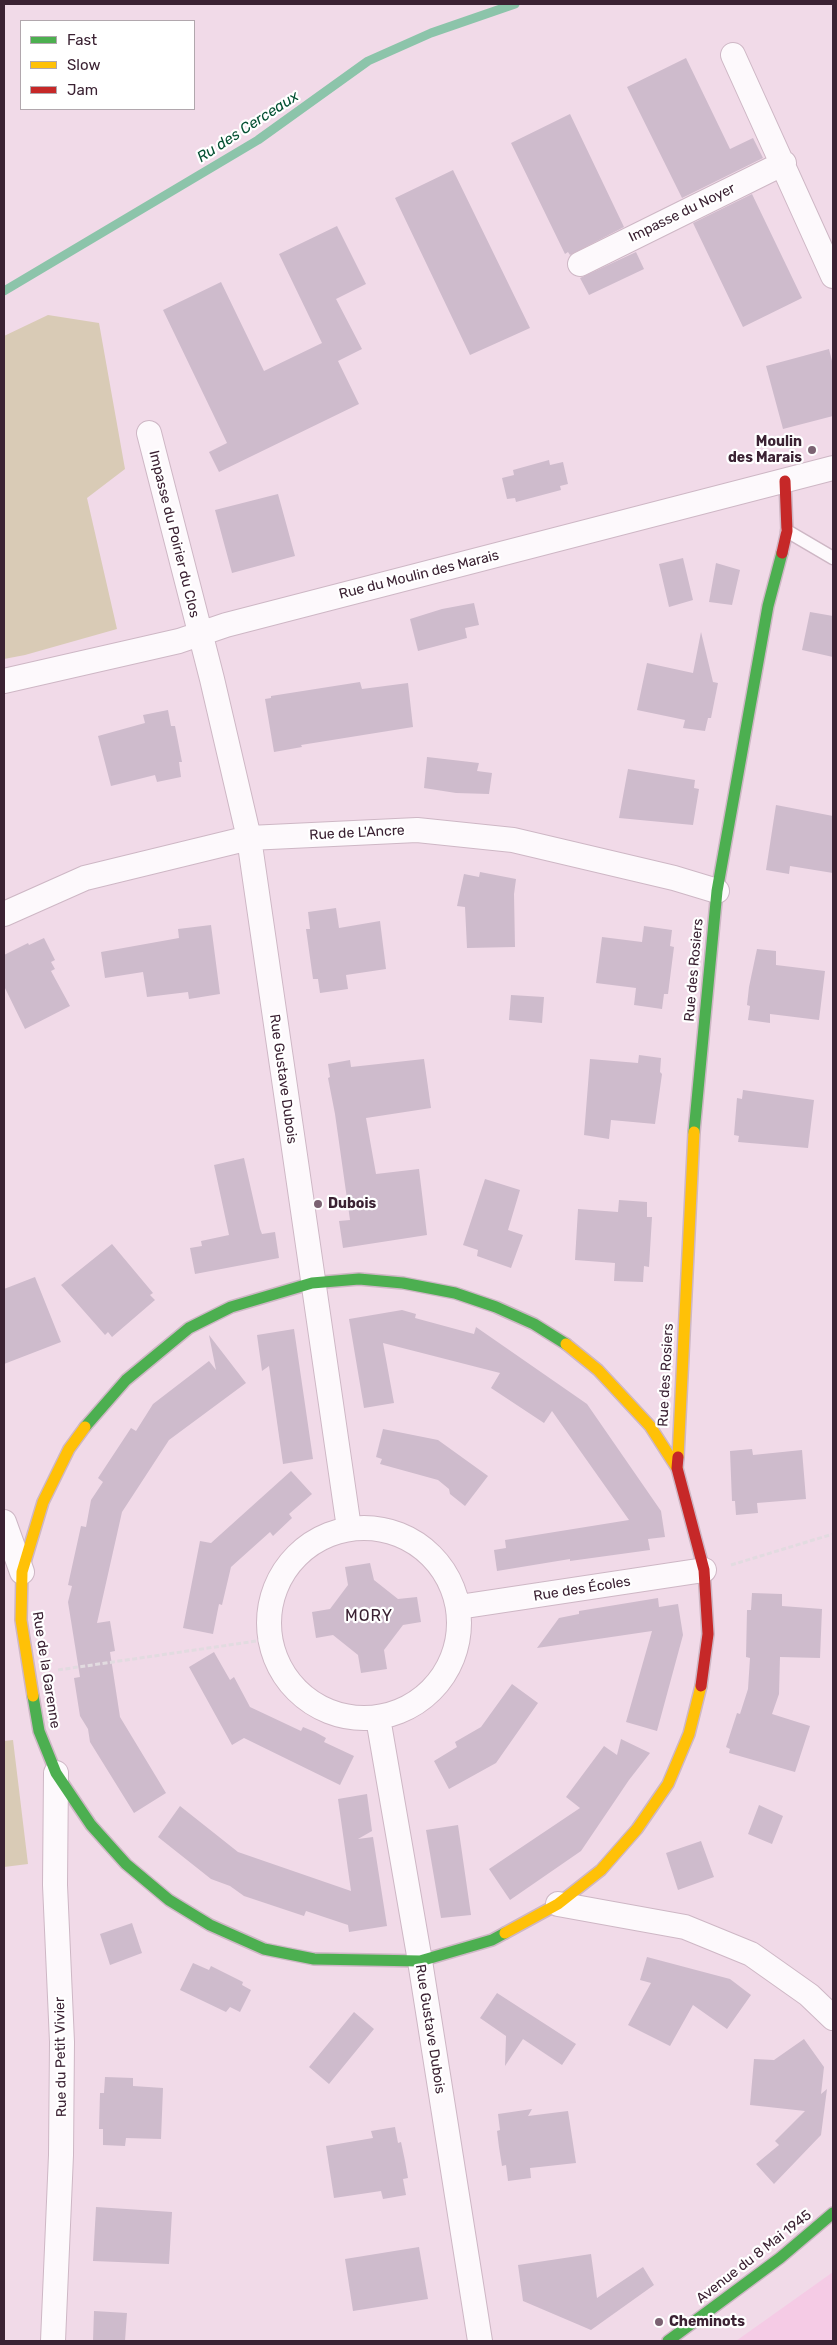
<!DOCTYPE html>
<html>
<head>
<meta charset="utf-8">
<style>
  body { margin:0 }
  #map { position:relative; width:837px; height:2345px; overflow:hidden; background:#f1dae8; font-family:Rubik,sans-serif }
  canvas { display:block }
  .frame { position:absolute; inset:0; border:5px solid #3b2233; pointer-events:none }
  .legend { position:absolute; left:20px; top:20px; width:175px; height:90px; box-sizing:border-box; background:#fff; border:1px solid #b1a7ad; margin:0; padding:6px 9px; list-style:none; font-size:15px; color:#3b2233 }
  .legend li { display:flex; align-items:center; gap:10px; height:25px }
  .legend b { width:25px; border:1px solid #b1a7ad }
</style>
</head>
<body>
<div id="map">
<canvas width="837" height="2345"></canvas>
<div class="frame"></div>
<ul class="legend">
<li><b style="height:6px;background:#4caf50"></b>Fast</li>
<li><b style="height:6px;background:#ffc107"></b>Slow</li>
<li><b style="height:6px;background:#c62828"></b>Jam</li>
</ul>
</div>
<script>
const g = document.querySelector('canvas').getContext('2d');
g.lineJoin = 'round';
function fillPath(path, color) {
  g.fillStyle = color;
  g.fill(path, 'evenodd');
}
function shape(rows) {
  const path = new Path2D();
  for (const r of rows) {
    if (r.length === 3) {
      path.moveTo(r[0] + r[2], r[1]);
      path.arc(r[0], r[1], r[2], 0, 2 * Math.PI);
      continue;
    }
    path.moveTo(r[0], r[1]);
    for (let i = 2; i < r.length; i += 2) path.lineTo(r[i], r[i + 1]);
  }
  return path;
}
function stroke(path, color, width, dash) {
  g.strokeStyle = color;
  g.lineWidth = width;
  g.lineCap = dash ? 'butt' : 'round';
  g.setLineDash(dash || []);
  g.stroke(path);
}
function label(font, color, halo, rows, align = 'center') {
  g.font = font + ' Rubik,sans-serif';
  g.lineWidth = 4.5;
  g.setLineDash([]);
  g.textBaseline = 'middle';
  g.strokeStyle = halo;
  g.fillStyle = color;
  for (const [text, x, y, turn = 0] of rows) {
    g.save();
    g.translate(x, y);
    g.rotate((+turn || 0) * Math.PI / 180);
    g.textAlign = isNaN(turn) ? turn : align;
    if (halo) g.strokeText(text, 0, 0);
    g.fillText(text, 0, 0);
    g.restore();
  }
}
fillPath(shape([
  [833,2272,833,2341,736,2341]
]), '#f5cbe5');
fillPath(shape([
  [48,315,99,323,125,469,87,498,117,629,25,655,4,659,4,336],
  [13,1740,28,1864,4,1867,4,1741]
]), '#d9cbb6');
stroke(shape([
  [4,291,258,140,368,61,431,33,515,4]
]), '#8cc4aa', 9);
fillPath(shape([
  [686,58,730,149,753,138,763,158,682,198,627,87],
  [570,114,624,227,570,255,568,252,565,254,511,143],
  [453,170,530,328,470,355,395,198],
  [752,194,802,298,743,327,693,223],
  [337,226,366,284,336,299,362,349,338,361,359,404,219,472,209,452,227,443,163,310,221,282,264,371,322,343,279,254],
  [636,252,644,269,589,295,580,278],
  [829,349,833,365,833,416,783,429,766,366],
  [549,460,550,465,563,462,568,484,560,486,561,490,516,502,515,498,507,499,502,478,514,475,513,470],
  [278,494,295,556,232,573,215,510],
  [683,558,693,600,669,607,659,564],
  [716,563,740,570,732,605,709,602],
  [474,603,479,625,465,628,467,638,418,651,410,619,442,609],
  [810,612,833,616,833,657,802,650],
  [701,632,713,682,718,683,711,718,708,718,705,731,683,728,685,720,637,710,647,663,693,673],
  [360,682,362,689,408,683,413,727,301,745,302,747,274,752,265,699,271,698,271,696],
  [168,710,171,726,175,726,182,762,179,762,181,777,157,782,155,775,111,786,98,736,145,723,143,715],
  [427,757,479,763,477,771,492,773,489,794,456,793,424,788],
  [628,769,695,780,694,788,699,789,693,825,619,818],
  [776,805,833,816,833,873,790,866,789,874,766,870],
  [480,872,516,879,514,894,515,947,467,948,465,907,457,906,464,874,479,877],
  [336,908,339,928,380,921,386,969,346,975,348,989,320,993,318,979,313,979,306,929,310,929,308,912],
  [211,925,220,994,189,999,188,992,147,997,143,972,105,978,101,952,179,938,178,929],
  [644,926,672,930,670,946,674,947,668,994,664,994,662,1009,634,1005,636,988,596,983,602,937,642,942],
  [44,938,55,960,51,962,55,969,51,971,70,1006,25,1029,4,986,4,955,28,943,29,945],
  [757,949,776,951,776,965,825,971,819,1020,770,1014,770,1023,748,1020,750,1006,747,1005,749,987],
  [511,995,544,997,542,1023,509,1020],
  [639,1055,661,1058,660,1072,662,1074,655,1124,611,1120,609,1139,584,1135,590,1059,638,1063],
  [424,1059,431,1108,366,1118,376,1174,419,1169,427,1235,343,1248,339,1221,350,1220,335,1114,328,1078,330,1077,328,1064,350,1060,351,1067],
  [743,1090,814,1100,808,1148,738,1142,739,1136,734,1135,737,1098,742,1099],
  [244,1158,260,1229,262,1234,275,1232,279,1258,195,1274,190,1248,202,1246,201,1241,229,1235,214,1165],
  [485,1179,520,1190,508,1230,523,1235,511,1268,477,1256,478,1250,463,1245],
  [619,1200,647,1202,647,1217,652,1217,649,1267,644,1266,643,1282,614,1281,615,1263,575,1260,578,1209,618,1212],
  [112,1244,153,1293,150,1295,155,1300,112,1337,108,1332,105,1335,61,1285],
  [35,1277,61,1342,4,1364,4,1289],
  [402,1310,416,1314,415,1318,474,1334,476,1327,587,1404,661,1511,665,1537,648,1539,650,1550,570,1561,570,1559,497,1571,494,1550,506,1548,505,1540,629,1520,552,1411,544,1423,491,1388,500,1373,383,1343,394,1403,364,1408,349,1319],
  [294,1329,313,1459,283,1464,269,1366,262,1371,257,1335],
  [209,1335,246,1383,169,1440,122,1512,97,1623,110,1621,115,1651,110,1652,120,1717,166,1793,134,1813,90,1742,88,1729,80,1716,74,1678,80,1677,68,1602,72,1586,68,1585,81,1526,86,1527,91,1500,103,1482,98,1478,131,1428,136,1431,153,1404,209,1361,216,1370],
  [383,1429,438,1440,488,1476,465,1506,450,1494,449,1489,438,1480,380,1464,382,1459,376,1457],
  [752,1449,753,1455,802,1450,806,1499,757,1503,758,1513,736,1515,735,1501,732,1501,730,1451],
  [291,1471,312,1494,289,1514,292,1518,273,1536,270,1532,231,1567,222,1605,219,1604,213,1634,183,1628,200,1541,211,1543],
  [370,1563,374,1580,398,1599,417,1597,421,1622,403,1625,384,1650,387,1669,361,1673,358,1655,333,1635,316,1638,312,1612,330,1609,348,1585,345,1567],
  [752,1593,782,1594,782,1606,822,1609,820,1658,780,1657,779,1694,772,1714,810,1726,795,1772,729,1753,730,1749,726,1747,737,1713,740,1714,748,1689,750,1658,746,1657,747,1610,751,1610],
  [658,1598,659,1607,678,1604,683,1635,657,1731,626,1722,652,1631,537,1648,559,1618,579,1614,579,1611],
  [214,1652,230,1680,234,1677,250,1707,301,1731,303,1727,315,1732,326,1738,324,1742,354,1756,340,1785,244,1738,232,1745,189,1667],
  [512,1684,538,1703,496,1763,449,1789,434,1761,457,1747,455,1742,481,1727],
  [621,1739,650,1753,629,1780,581,1851,510,1900,489,1869,580,1808,566,1797,604,1746,617,1755],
  [367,1794,372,1831,358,1839,373,1837,387,1926,349,1932,348,1925,306,1911,304,1916,244,1896,230,1886,211,1879,158,1837,180,1806,238,1852,351,1891,338,1799],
  [759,1805,783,1816,772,1844,748,1834],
  [458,1825,471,1915,441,1918,426,1830],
  [701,1841,714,1877,678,1890,666,1853],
  [132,1923,142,1953,110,1965,100,1934],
  [647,1957,730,1979,751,1995,727,2029,693,2005,670,2046,628,2025,651,1983,640,1980],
  [193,1963,209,1970,211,1966,243,1982,242,1985,251,1990,240,2012,230,2007,226,2012,180,1990],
  [497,1993,576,2044,562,2065,523,2039,505,2066,506,2036,480,2018],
  [354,2012,374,2029,329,2084,309,2067],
  [804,2039,824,2067,821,2094,827,2089,821,2135,774,2184,756,2164,779,2145,775,2141,805,2111,750,2105,754,2059,774,2060],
  [105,2077,133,2078,133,2086,163,2088,161,2139,126,2138,125,2146,103,2145,103,2129,99,2129,100,2093,104,2093],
  [532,2109,528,2116,568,2111,576,2163,530,2168,531,2178,508,2181,506,2165,502,2166,499,2147,497,2131,500,2130,498,2114],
  [395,2127,398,2143,401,2142,405,2161,408,2178,403,2179,406,2195,383,2199,381,2191,334,2198,326,2146,373,2138,371,2131],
  [96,2207,172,2212,169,2264,93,2261],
  [419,2247,428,2299,353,2311,345,2259],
  [591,2254,597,2298,643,2267,654,2285,591,2330,523,2301,518,2265],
  [94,2311,127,2313,125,2341,93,2341]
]), '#cebbcc');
const lane = shape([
  [787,531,833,558]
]);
const street = shape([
  [733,55,833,276],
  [580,264,784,163],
  [149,433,212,679,249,838,349,1528],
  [4,681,179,641,226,625,833,468],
  [4,914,85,878,249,838,417,830,513,840,674,878,717,891],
  [4,1522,22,1572],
  [364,1623,95],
  [459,1607,704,1570],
  [378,1718,420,1961,480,2341],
  [558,1904,685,1927,751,1954,809,1995,833,2018],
  [53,2341,61,2155,62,2042,55,1885,56,1773]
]);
const fast = shape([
  [694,1132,717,891,768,606,782,553],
  [85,1427,126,1380,189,1328,231,1307,312,1283,359,1279,403,1283,455,1293,496,1307,534,1324,566,1344],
  [33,1696,39,1731,56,1773,91,1825,126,1864,169,1900,210,1925,264,1949,314,1959,420,1961,492,1940,505,1933],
  [668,2341,780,2258,833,2213]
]);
const slow = shape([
  [566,1344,598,1370,650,1426,677,1468],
  [678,1457,694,1132],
  [33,1696,21,1620,22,1572,43,1502,69,1449,85,1427],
  [505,1933,558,1904,601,1870,637,1829,668,1784,689,1734,701,1686]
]);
const jam = shape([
  [782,553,787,531,785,481],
  [678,1457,677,1468,704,1570,708,1634,701,1686]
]);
stroke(lane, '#ceb7c5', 15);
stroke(street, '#ceb7c5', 26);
stroke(fast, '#ceb7c5', 14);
stroke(slow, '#ceb7c5', 14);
stroke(jam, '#ceb7c5', 14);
stroke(shape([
  [731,1565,833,1534],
  [58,1670,270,1639]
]), '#e2dbe0', 3, [5, 2.5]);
stroke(lane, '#fdf9fc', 12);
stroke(street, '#fdf9fc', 24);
stroke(fast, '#4caf50', 11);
stroke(slow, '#ffc107', 11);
stroke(jam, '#c62828', 11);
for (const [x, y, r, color] of [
  [812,450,5,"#7b6272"],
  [318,1204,5,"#7b6272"],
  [659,2322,5,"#7b6272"]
]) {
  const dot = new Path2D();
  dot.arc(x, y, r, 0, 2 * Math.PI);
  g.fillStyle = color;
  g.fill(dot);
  stroke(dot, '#fff', 2);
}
label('14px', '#3b2233', '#fff', [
  ["Impasse du Noyer",682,213,-26],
  ["Impasse du Poirier du Clos",174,534,76],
  ["Rue du Moulin des Marais",419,575,-14],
  ["Rue de L'Ancre",357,833,-3],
  ["Rue des Rosiers",694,970,-85],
  ["Rue Gustave Dubois",283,1079,82],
  ["Rue des Rosiers",666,1375,-87],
  ["Rue des Écoles",582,1589,-9],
  ["Rue de la Garenne",46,1670,81],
  ["Rue Gustave Dubois",430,2029,81],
  ["Rue du Petit Vivier",61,2057,-91],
  ["Avenue du 8 Mai 1945",754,2257,-38]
]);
label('bold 14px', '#3b2233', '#fff', [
  ["Moulin",802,442,"right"],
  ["des Marais",802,458,"right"],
  ["Dubois",328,1204],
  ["Cheminots",669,2322]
], 'left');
label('italic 15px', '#055134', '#fff', [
  ["Ru des Cerceaux",248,127,-33]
]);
g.letterSpacing = '1px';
label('16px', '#3b2233', '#fff', [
  ["MORY",369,1616]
]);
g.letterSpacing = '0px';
</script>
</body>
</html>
